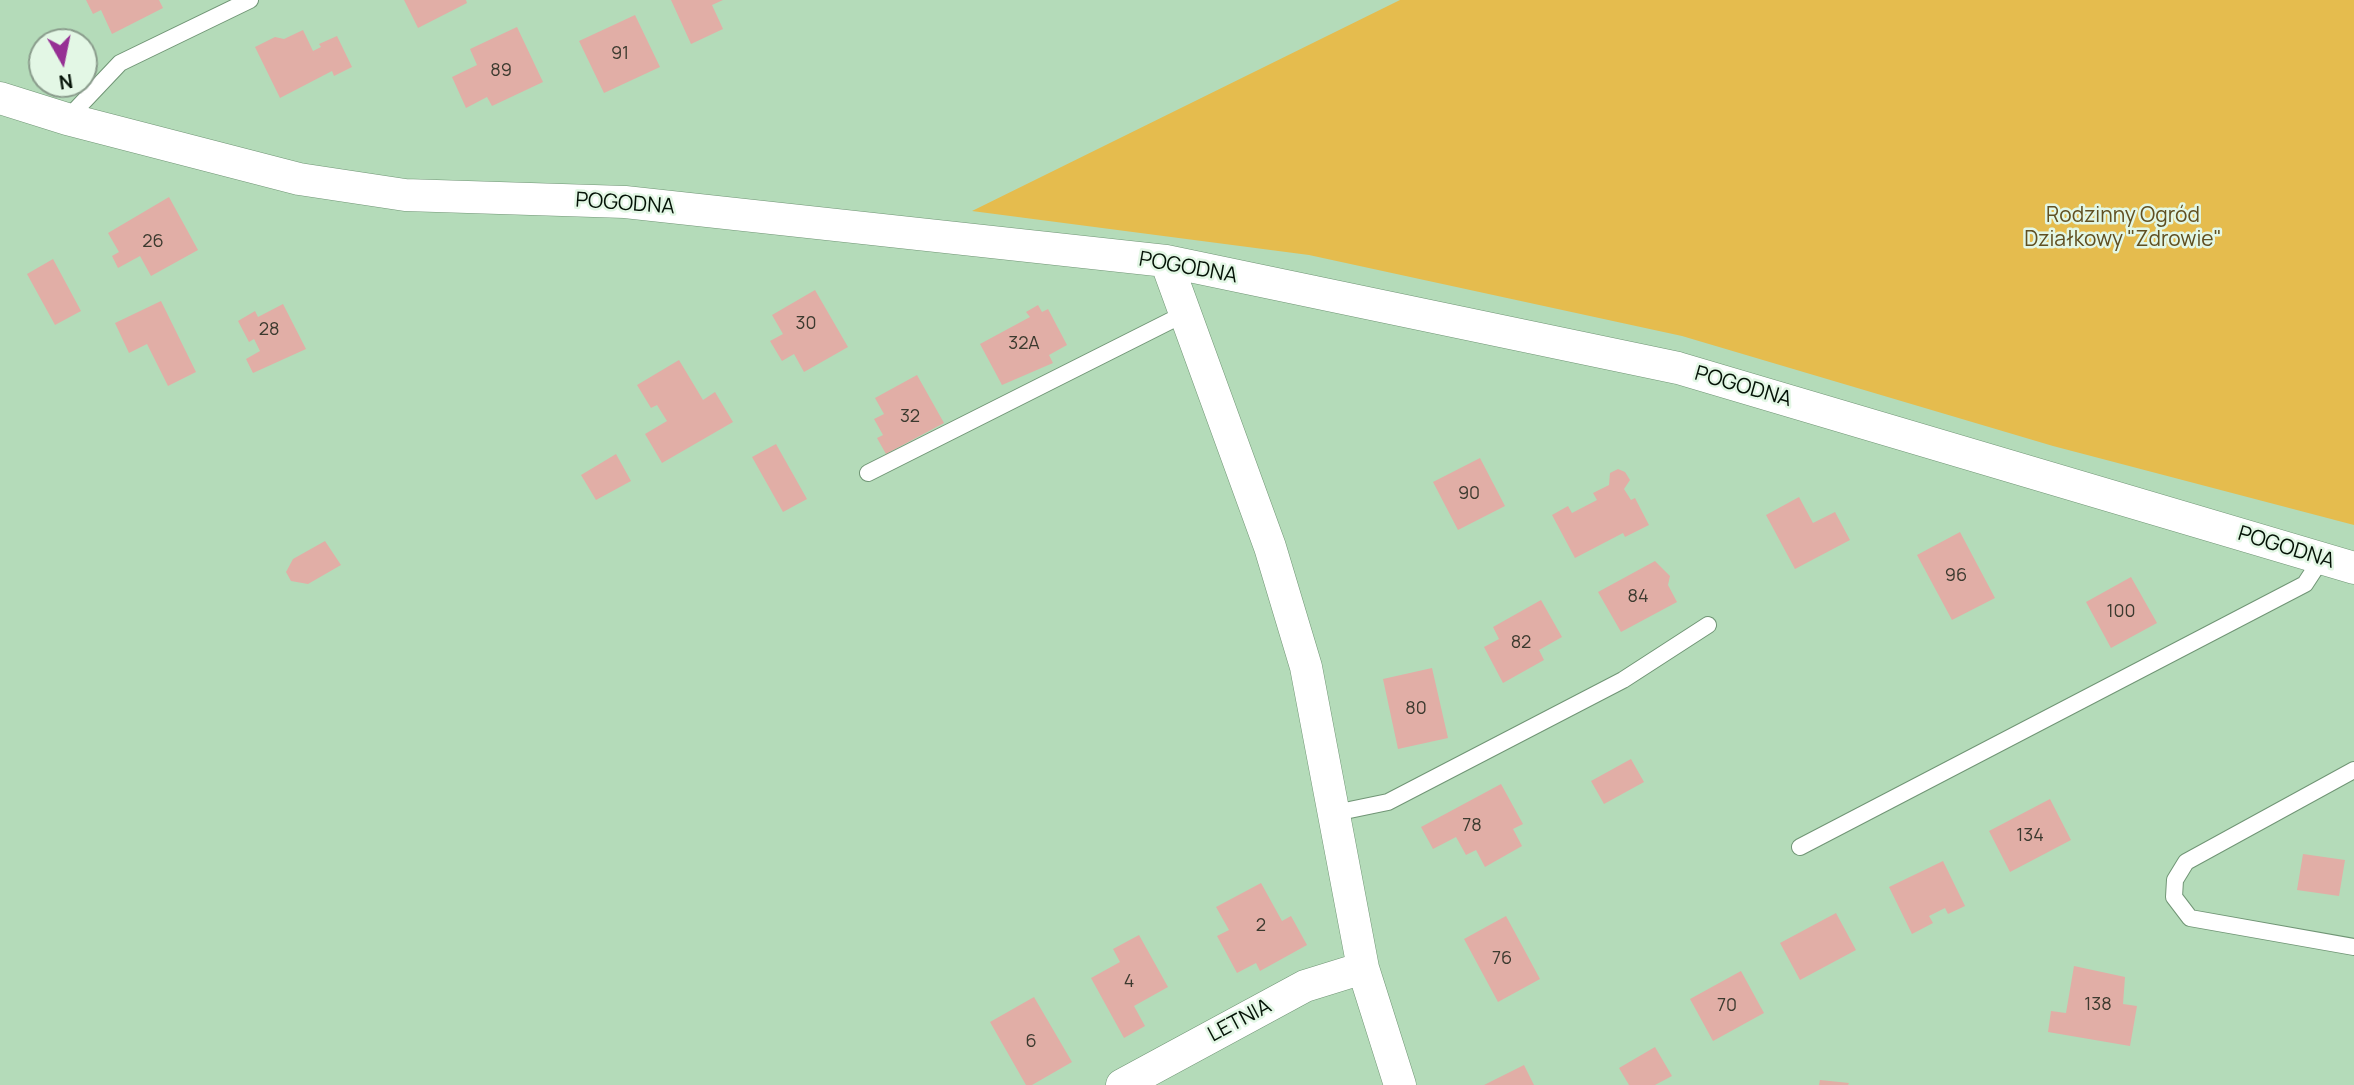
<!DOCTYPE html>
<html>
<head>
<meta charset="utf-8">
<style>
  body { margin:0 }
  #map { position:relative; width:2354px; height:1085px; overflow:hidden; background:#b4dbb9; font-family:Manrope,sans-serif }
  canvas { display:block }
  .north { position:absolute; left:28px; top:28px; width:70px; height:70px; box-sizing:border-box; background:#e3f7e5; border:2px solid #8a9c8c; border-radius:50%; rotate:171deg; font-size:19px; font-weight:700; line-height:28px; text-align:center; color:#051307 }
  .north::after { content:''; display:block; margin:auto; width:24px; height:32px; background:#963094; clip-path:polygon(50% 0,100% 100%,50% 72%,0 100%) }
</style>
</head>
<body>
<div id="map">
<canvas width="2354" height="1085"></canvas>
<div class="north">N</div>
</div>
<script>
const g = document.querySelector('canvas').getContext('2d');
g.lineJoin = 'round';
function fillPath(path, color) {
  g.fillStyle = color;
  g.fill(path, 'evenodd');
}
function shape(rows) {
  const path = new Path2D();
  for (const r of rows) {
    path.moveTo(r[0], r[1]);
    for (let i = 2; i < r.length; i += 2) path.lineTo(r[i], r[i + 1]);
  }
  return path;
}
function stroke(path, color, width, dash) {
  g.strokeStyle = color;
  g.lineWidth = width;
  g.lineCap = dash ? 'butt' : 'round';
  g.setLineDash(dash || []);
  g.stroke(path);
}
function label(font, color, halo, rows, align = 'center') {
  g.font = font + ' Manrope,sans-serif';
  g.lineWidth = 5;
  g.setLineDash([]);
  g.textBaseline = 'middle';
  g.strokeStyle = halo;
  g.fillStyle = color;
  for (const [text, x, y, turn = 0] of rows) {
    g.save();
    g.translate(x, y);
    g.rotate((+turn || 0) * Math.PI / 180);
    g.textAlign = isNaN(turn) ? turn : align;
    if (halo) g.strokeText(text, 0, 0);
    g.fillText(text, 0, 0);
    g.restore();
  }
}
fillPath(shape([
  [1400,0,2354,0,2354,525,2053,446,1682,336,1309,255,972,211]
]), '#e5bc4e');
fillPath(shape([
  [86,0,159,0,163,8,112,34,101,10,93,14],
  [404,0,466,0,467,3,418,28],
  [671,0,723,0,712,5,723,29,691,44],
  [635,15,660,67,604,93,579,41],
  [517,27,543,82,492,106,487,97,466,108,452,77,477,65,470,49],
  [303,30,313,51,321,47,319,44,337,36,352,67,334,76,332,71,280,98,255,47,275,37,284,39],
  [169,197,198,250,151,276,140,256,118,268,112,256,119,252,108,233],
  [53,259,81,311,55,325,27,274],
  [815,290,848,347,804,372,794,354,782,361,770,341,783,334,772,315],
  [161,301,196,372,168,386,147,344,129,353,115,323],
  [283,304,306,349,253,373,246,359,260,351,254,339,249,342,238,321,255,311,258,317],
  [1038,305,1042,312,1048,309,1067,345,1049,355,1053,363,1002,385,980,344,1030,317,1026,312],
  [679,360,703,400,715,392,733,422,662,463,645,434,667,421,657,405,651,408,637,385],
  [917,375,944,423,886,454,877,438,883,435,874,419,884,414,875,398],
  [776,444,807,499,783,512,752,457],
  [616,454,631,481,596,500,581,475],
  [1480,458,1505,506,1458,530,1433,482],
  [1618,469,1625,472,1630,480,1624,489,1631,500,1635,498,1649,525,1625,537,1623,533,1575,558,1552,515,1568,506,1572,513,1597,500,1593,493,1609,485,1610,473],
  [1799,497,1813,523,1835,512,1850,540,1795,569,1766,515],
  [1960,532,1995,598,1952,620,1917,555],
  [325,541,341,565,308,584,291,581,286,572,293,559],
  [1655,561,1670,576,1668,585,1677,602,1621,632,1598,592],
  [2131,577,2157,623,2111,648,2086,602],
  [1541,600,1562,637,1539,650,1544,660,1503,683,1484,647,1499,639,1493,627],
  [1432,668,1448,738,1398,749,1383,679],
  [1631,759,1644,782,1604,804,1591,781],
  [1501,784,1523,824,1513,829,1522,846,1485,867,1476,850,1466,855,1456,837,1433,849,1421,827],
  [2050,799,2071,840,2010,872,1989,831],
  [2303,854,2345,860,2339,896,2297,890],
  [1943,861,1965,906,1948,914,1945,908,1929,916,1933,923,1912,934,1889,887],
  [1261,883,1282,921,1291,916,1307,945,1260,971,1256,963,1237,973,1217,936,1229,930,1216,907],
  [1836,913,1856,950,1800,980,1780,943],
  [1506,916,1540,979,1498,1002,1464,939],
  [1139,935,1168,987,1134,1006,1145,1026,1124,1038,1091,978,1120,962,1113,949],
  [2074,966,2125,977,2123,1004,2137,1006,2130,1046,2048,1032,2051,1011,2066,1013],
  [1741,971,1764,1013,1713,1041,1690,999],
  [1034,997,1072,1062,1032,1085,1026,1085,990,1022],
  [1655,1047,1672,1076,1655,1085,1629,1085,1619,1068],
  [1524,1065,1534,1085,1484,1085],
  [1820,1080,1849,1083,1848,1085,1819,1085]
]), '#e1aea6');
const service = shape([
  [67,119,120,63,250,0],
  [868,473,1184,314],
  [2354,770,2186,862,2175,880,2174,897,2190,918,2354,947],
  [1335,813,1388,802,1623,680,1708,625],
  [1800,847,2305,584,2322,558]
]);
const minor = shape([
  [0,98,67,119,299,179,405,195,625,202,1166,261,1678,368,2354,568],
  [1166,261,1270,547,1306,667,1363,968,1400,1085],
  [1122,1085,1305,986,1363,968]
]);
stroke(service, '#709575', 18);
stroke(minor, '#709575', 33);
stroke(service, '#fff', 16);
stroke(minor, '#fff', 32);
label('18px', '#3c3a2f', null, [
  ["91",620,54],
  ["89",501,71],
  ["26",153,242],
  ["30",806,324],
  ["28",269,330],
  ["32A",1024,344],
  ["32",910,417],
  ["90",1469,494],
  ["96",1956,576],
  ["84",1638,597],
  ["100",2121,612],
  ["82",1521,643],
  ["80",1416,709],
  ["78",1472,826],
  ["134",2030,836],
  ["2",1261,926],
  ["76",1502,959],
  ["4",1129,982],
  ["138",2098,1005],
  ["70",1727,1006],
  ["6",1031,1042]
]);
label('21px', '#051307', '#e3f7e5', [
  ["POGODNA",625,204,4],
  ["POGODNA",1188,268,10],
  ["POGODNA",1743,387,16],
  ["POGODNA",2286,548,17],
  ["LETNIA",1240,1021,-28]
]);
label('21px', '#604f21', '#e3f7e5', [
  ["Rodzinny Ogród",2123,216],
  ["Działkowy \"Zdrowie\"",2123,240]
]);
</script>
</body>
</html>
